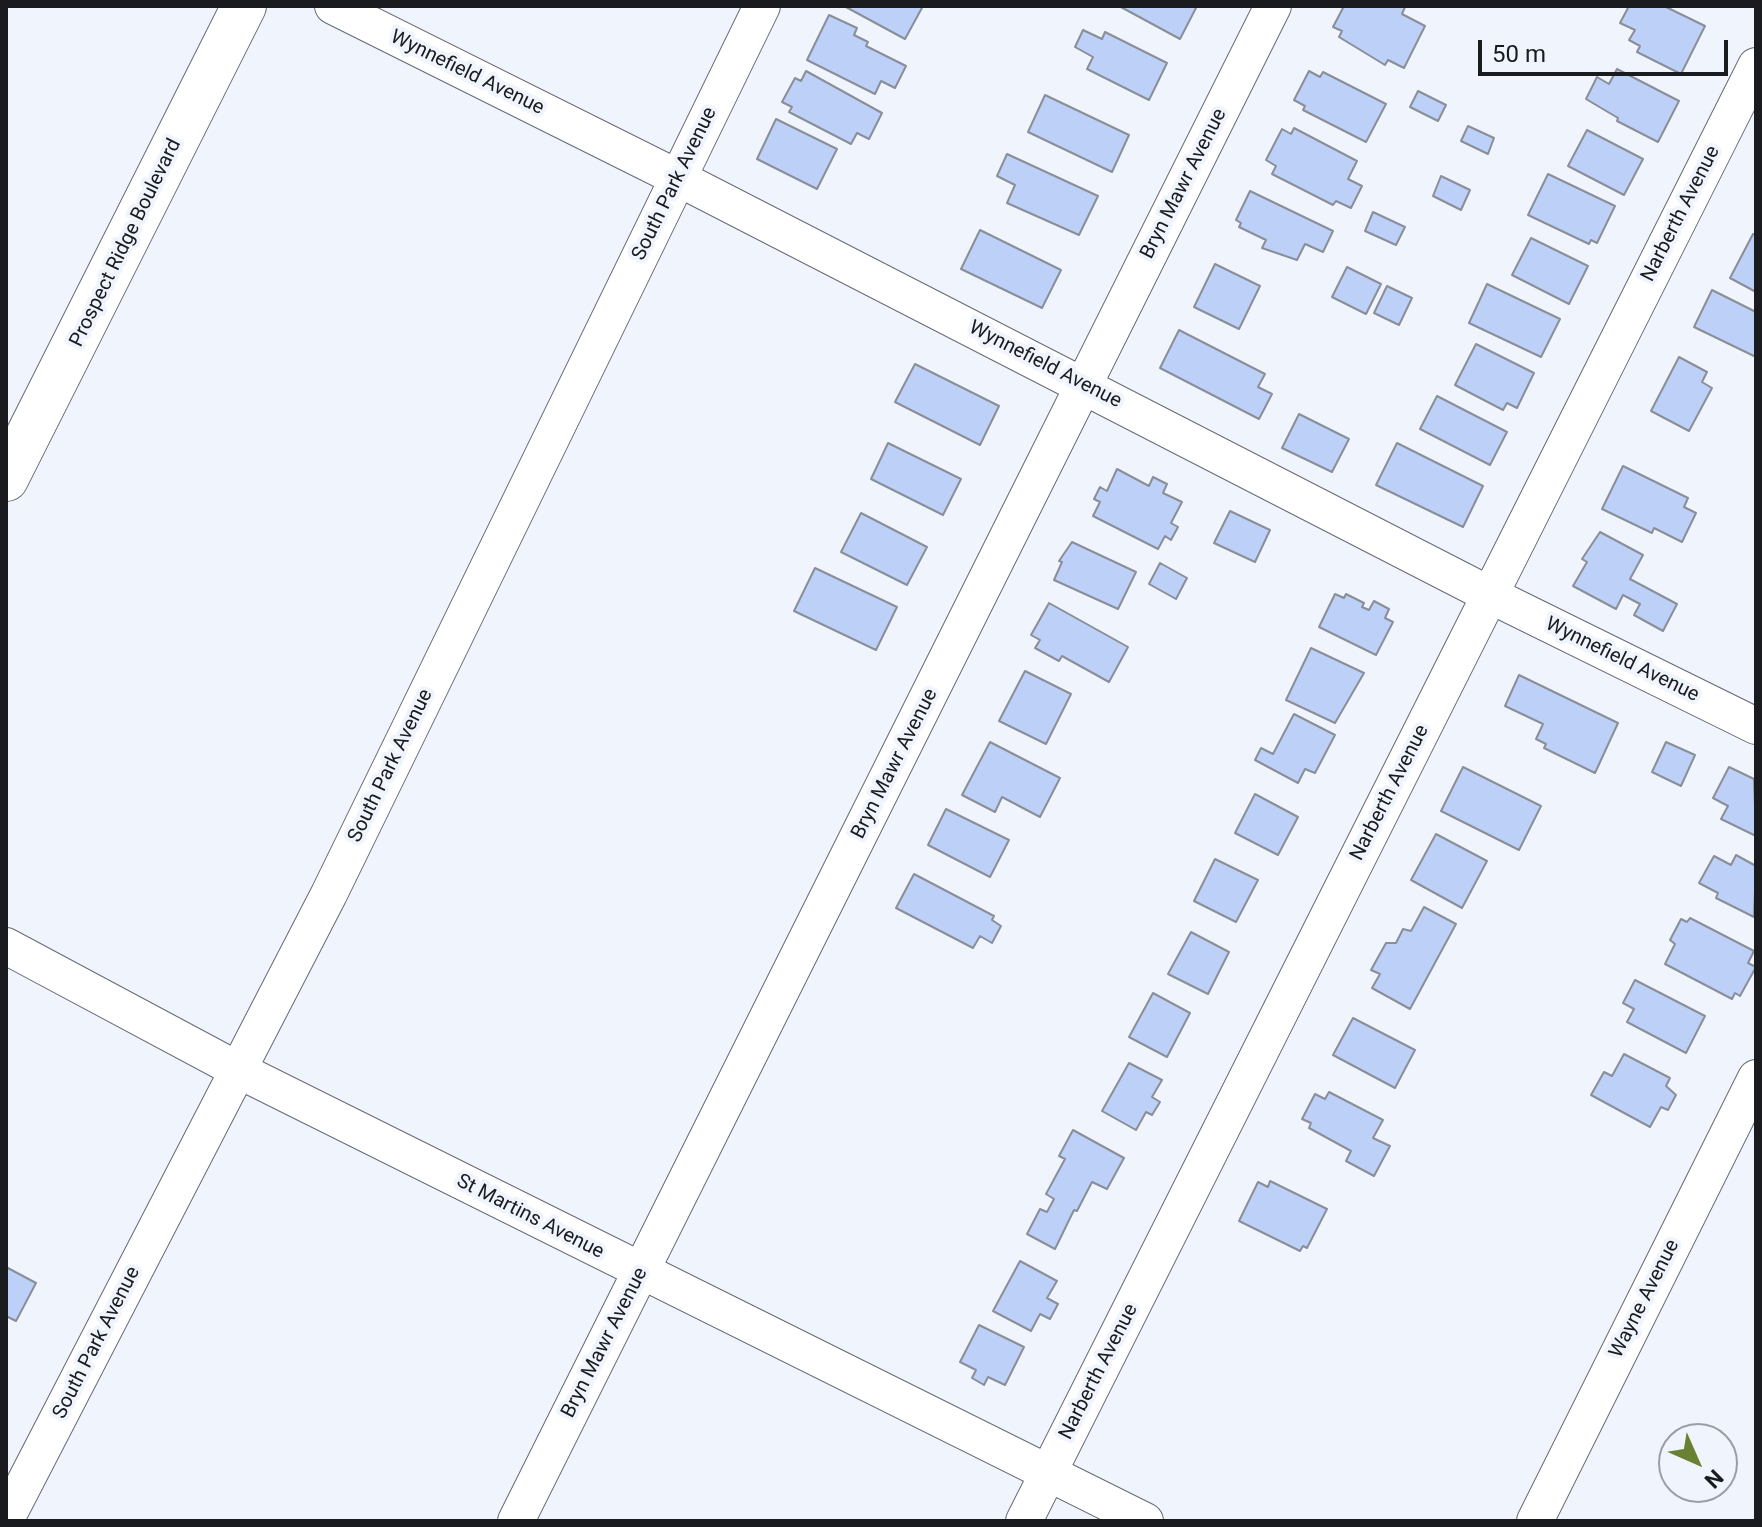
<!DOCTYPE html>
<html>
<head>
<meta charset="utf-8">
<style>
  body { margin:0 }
  #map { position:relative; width:1762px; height:1527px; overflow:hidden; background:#f0f5fd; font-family:Roboto,sans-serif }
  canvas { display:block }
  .frame { position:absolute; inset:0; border:8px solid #191b1e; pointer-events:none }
  .north { position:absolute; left:1658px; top:1423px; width:80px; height:80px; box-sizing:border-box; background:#f0f5fd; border:2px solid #9a9ea4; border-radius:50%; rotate:135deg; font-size:22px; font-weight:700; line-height:32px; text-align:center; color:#191b1e }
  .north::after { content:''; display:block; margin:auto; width:28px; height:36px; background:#6a8032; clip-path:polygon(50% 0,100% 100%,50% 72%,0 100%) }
  .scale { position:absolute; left:1478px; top:40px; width:250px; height:36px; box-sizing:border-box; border:4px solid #191b1e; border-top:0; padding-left:10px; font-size:24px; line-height:28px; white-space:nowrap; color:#191b1e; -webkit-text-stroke:6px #f0f5fd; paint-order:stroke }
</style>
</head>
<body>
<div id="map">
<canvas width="1762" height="1527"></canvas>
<div class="frame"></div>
<div class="north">N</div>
<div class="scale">50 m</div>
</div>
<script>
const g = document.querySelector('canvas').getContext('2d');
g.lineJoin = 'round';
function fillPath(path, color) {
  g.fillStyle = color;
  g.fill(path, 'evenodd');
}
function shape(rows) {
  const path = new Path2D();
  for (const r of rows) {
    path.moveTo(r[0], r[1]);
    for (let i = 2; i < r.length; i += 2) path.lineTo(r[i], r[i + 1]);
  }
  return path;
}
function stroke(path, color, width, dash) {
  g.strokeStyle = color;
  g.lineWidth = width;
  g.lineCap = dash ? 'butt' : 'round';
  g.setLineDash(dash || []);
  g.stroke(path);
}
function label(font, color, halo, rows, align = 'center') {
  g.font = font + ' Roboto,sans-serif';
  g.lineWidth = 8;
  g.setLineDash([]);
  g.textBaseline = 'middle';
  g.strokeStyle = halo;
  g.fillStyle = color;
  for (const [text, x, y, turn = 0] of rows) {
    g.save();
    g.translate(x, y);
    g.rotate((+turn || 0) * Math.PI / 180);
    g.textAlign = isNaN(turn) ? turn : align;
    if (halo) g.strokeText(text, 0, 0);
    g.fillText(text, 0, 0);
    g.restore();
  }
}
const building = shape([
  [844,6,923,6,905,39,844,6],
  [1119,6,1197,6,1180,39,1119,6],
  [1344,6,1402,6,1405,7,1402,14,1425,26,1404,68,1388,60,1385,65,1339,37,1342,31,1333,27,1344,6],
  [1629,6,1664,6,1705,26,1681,74,1637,52,1640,46,1629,40,1635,30,1620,23,1629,6],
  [829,15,857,28,854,35,868,42,866,46,906,66,895,88,881,81,875,94,807,60,829,15],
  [1083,30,1102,39,1105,32,1167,63,1149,100,1087,69,1093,57,1075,47,1083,30],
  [1617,69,1679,101,1658,142,1617,121,1618,118,1586,99,1597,77,1609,84,1617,69],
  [806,71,882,113,869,139,857,133,851,144,789,112,792,107,782,102,795,78,801,81,806,71],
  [1309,71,1320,77,1323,72,1386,104,1366,142,1303,110,1305,106,1294,100,1309,71],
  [1418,91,1446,105,1438,121,1410,107,1418,91],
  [1045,95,1129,135,1112,172,1028,132,1045,95],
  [776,119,837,149,817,189,757,159,776,119],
  [1468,126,1494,138,1488,154,1461,141,1468,126],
  [1294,128,1357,161,1348,179,1362,186,1351,208,1336,201,1333,205,1272,174,1276,166,1266,160,1282,129,1291,134,1294,128],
  [1587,130,1643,159,1624,195,1568,166,1587,130],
  [1007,154,1098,196,1079,235,1007,203,1015,185,997,176,1007,154],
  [1548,174,1615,206,1597,243,1591,240,1589,244,1528,215,1548,174],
  [1441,176,1470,190,1461,210,1433,196,1441,176],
  [1250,191,1333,231,1323,252,1305,244,1297,260,1262,248,1266,240,1239,227,1241,223,1236,220,1250,191],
  [1373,212,1405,227,1396,245,1365,231,1373,212],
  [980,230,1061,270,1042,308,961,269,980,230],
  [1753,234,1756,235,1756,292,1730,278,1753,234],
  [1531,238,1588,266,1569,304,1512,275,1531,238],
  [1215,264,1260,286,1239,329,1194,307,1215,264],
  [1347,267,1381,284,1366,314,1332,297,1347,267],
  [1487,284,1560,319,1541,357,1469,323,1487,284],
  [1387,286,1412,298,1399,325,1374,313,1387,286],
  [1712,290,1756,312,1756,357,1694,327,1712,290],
  [1179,330,1265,374,1258,387,1272,394,1259,419,1160,368,1179,330],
  [1476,344,1534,373,1517,408,1507,403,1503,410,1455,385,1476,344],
  [1679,357,1707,372,1702,382,1712,388,1689,431,1651,411,1679,357],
  [915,364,999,406,980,445,895,402,915,364],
  [1437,396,1507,432,1490,465,1420,429,1437,396],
  [1299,414,1349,439,1332,472,1282,448,1299,414],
  [888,443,961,479,943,515,871,479,888,443],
  [1397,443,1483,486,1463,527,1376,485,1397,443],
  [1623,466,1688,498,1684,507,1696,513,1682,542,1654,528,1652,533,1602,509,1623,466],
  [1117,469,1149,486,1153,477,1167,484,1163,493,1182,502,1171,523,1178,527,1171,540,1165,536,1158,549,1093,516,1100,502,1094,499,1100,487,1107,491,1117,469],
  [1230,511,1270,530,1255,562,1214,543,1230,511],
  [861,513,927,547,907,585,841,552,861,513],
  [1600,532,1643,555,1630,579,1677,604,1663,631,1634,615,1640,604,1623,595,1616,609,1573,586,1587,562,1582,559,1600,532],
  [1072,542,1136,572,1118,609,1054,580,1062,562,1059,561,1072,542],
  [1160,563,1187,578,1176,599,1149,584,1160,563],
  [815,568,897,607,876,650,794,611,815,568],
  [1335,594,1344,598,1346,594,1364,603,1362,607,1369,610,1374,601,1389,609,1385,618,1393,622,1376,655,1319,627,1335,594],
  [1049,603,1128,647,1109,682,1062,656,1059,661,1035,648,1040,640,1031,635,1049,603],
  [1311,648,1364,673,1335,723,1286,700,1311,648],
  [1025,671,1071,694,1046,744,999,721,1025,671],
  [1519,675,1618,723,1595,773,1544,748,1546,744,1536,739,1543,724,1505,706,1519,675],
  [1294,714,1335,735,1315,773,1305,769,1298,783,1255,760,1261,748,1273,754,1294,714],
  [990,742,1060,778,1040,817,1002,797,995,812,962,795,990,742],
  [1666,742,1695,755,1681,786,1652,772,1666,742],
  [1463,767,1541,806,1519,850,1441,811,1463,767],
  [1729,767,1754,779,1756,836,1721,819,1728,806,1713,798,1729,767],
  [1255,794,1298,817,1278,855,1235,833,1255,794],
  [946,809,1009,840,990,877,928,845,946,809],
  [1436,834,1487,861,1462,908,1411,880,1436,834],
  [1736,855,1756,866,1754,917,1716,898,1718,893,1699,883,1714,856,1731,865,1736,855],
  [1215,859,1258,880,1236,922,1194,901,1215,859],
  [914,874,994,916,992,920,1001,926,992,943,980,936,973,948,896,908,914,874],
  [1424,907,1456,924,1410,1009,1372,988,1380,974,1371,970,1386,943,1396,943,1403,929,1411,931,1424,907],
  [1690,918,1754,951,1748,963,1756,967,1740,996,1735,993,1732,999,1665,964,1675,944,1670,940,1681,919,1687,922,1690,918],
  [1191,932,1229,952,1208,994,1168,974,1191,932],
  [1635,980,1705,1016,1686,1053,1627,1022,1634,1009,1623,1003,1635,980],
  [1153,993,1190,1013,1167,1057,1129,1037,1153,993],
  [1353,1018,1415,1050,1395,1088,1333,1055,1353,1018],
  [1624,1054,1670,1078,1666,1086,1676,1095,1668,1110,1661,1107,1650,1127,1591,1095,1604,1072,1612,1076,1624,1054],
  [1129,1063,1162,1080,1152,1097,1160,1102,1152,1115,1146,1112,1136,1130,1102,1111,1129,1063],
  [1329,1092,1383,1120,1373,1138,1390,1146,1374,1176,1346,1161,1351,1151,1309,1128,1311,1123,1302,1119,1315,1094,1325,1099,1329,1092],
  [1073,1130,1124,1158,1107,1189,1092,1182,1077,1211,1074,1210,1055,1249,1027,1234,1040,1209,1047,1212,1054,1199,1046,1194,1065,1159,1059,1156,1073,1130],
  [1270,1181,1327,1209,1307,1248,1303,1246,1300,1251,1239,1221,1258,1182,1268,1187,1270,1181],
  [1020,1261,1057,1281,1047,1298,1058,1304,1050,1319,1040,1314,1031,1331,993,1311,1020,1261],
  [6,1267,36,1283,16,1321,6,1316,6,1267],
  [979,1325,1024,1347,1005,1385,988,1377,984,1385,972,1378,976,1370,960,1362,979,1325]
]);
fillPath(building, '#bdd0f8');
stroke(building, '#898e98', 2);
const street = shape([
  [333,6,678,178,1490,595,1756,726],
  [6,946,238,1070,1145,1521],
  [6,1519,329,894,762,6],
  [516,1521,1273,6],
  [1024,1521,1756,66],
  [1535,1521,1756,1078]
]);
const secondary = shape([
  [6,479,244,6]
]);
stroke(street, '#666a74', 38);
stroke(secondary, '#666a74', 46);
stroke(street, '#fff', 36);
stroke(secondary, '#fff', 44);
label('20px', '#191b1e', '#f0f5fd', [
  ["Wynnefield Avenue",467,73,26],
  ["South Park Avenue",675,184,-64],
  ["Bryn Mawr Avenue",1184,184,-63],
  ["Narberth Avenue",1681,214,-63],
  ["Prospect Ridge Boulevard",126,243,-64],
  ["Wynnefield Avenue",1045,365,27],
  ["Wynnefield Avenue",1622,660,26],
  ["Bryn Mawr Avenue",895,764,-63],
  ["South Park Avenue",391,766,-64],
  ["Narberth Avenue",1390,793,-63],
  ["St Martins Avenue",530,1217,27],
  ["Wayne Avenue",1645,1299,-63],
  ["South Park Avenue",97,1343,-63],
  ["Bryn Mawr Avenue",605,1343,-63],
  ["Narberth Avenue",1099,1372,-63]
]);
</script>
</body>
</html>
